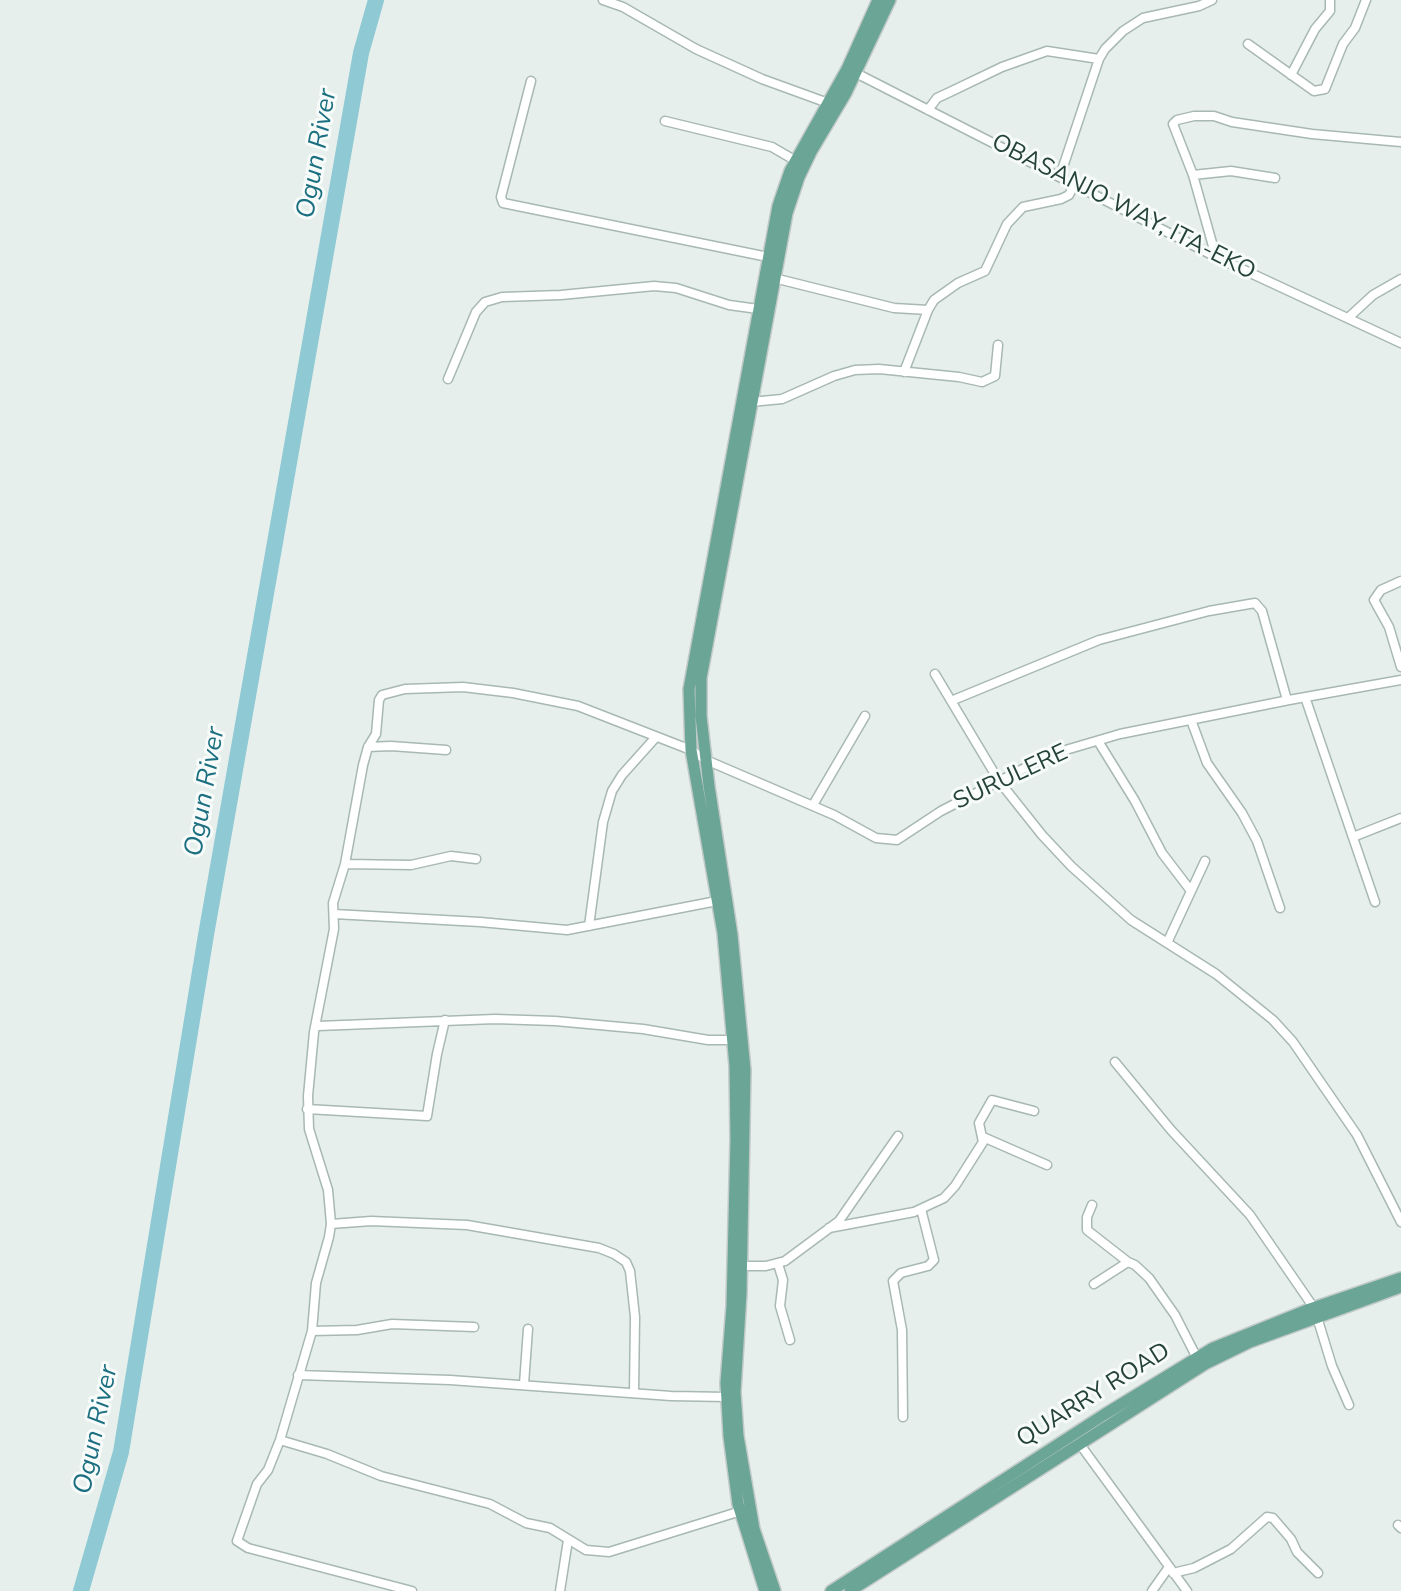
<!DOCTYPE html>
<html>
<head>
<meta charset="utf-8">
<style>
  body { margin:0 }
  canvas { display:block; background:#e6efeb }
</style>
</head>
<body>
<canvas width="1401" height="1591"></canvas>
<script>
const g = document.querySelector('canvas').getContext('2d');
g.lineJoin = 'round';
function shape(rows) {
  const path = new Path2D();
  for (const r of rows) {
    path.moveTo(r[0], r[1]);
    for (let i = 2; i < r.length; i += 2) path.lineTo(r[i], r[i + 1]);
  }
  return path;
}
function stroke(path, color, width, dash) {
  g.strokeStyle = color;
  g.lineWidth = width;
  g.lineCap = dash ? 'butt' : 'round';
  g.setLineDash(dash || []);
  g.stroke(path);
}
function label(font, color, halo, rows, align = 'center') {
  g.font = font + ' "Nunito Sans",sans-serif';
  g.lineWidth = 6;
  g.setLineDash([]);
  g.textBaseline = 'middle';
  g.strokeStyle = halo;
  g.fillStyle = color;
  for (const [text, x, y, turn = 0] of rows) {
    g.save();
    g.translate(x, y);
    g.rotate((+turn || 0) * Math.PI / 180);
    g.textAlign = isNaN(turn) ? turn : align;
    if (halo) g.strokeText(text, 0, 0);
    g.fillText(text, 0, 0);
    g.restore();
  }
}
stroke(shape([
  [81,1591,121,1452,206,935,361,53,376,0]
]), '#8ec9d4', 16);
const minor = shape([
  [603,0,623,7,696,49,762,79,828,103],
  [1248,44,1314,91,1325,89,1343,44,1355,28,1366,0],
  [852,71,1216,257,1401,343],
  [1291,75,1315,29,1330,11,1330,0],
  [531,81,501,197,503,203,768,257],
  [928,110,937,98,950,92,1002,67,1047,51,1099,59],
  [665,121,772,147,796,161],
  [1193,175,1231,171,1275,178],
  [1060,176,1099,59,1105,49,1123,31,1143,18,1199,6,1212,0],
  [1216,257,1193,175,1173,124,1177,120,1194,116,1214,116,1232,122,1312,134,1401,142],
  [774,278,894,308,928,310],
  [1348,318,1373,295,1401,279],
  [904,372,928,310,934,300,958,283,985,271,1007,224,1023,207,1061,199,1069,195,1075,183],
  [448,379,476,312,485,302,502,297,561,295,654,286,676,288,729,305,758,309],
  [751,402,782,399,834,376,855,370,879,369,959,377,982,382,995,376,998,345],
  [1401,581,1381,590,1374,600,1389,627,1401,667],
  [935,674,999,781,1042,835,1071,866,1131,920,1216,974,1273,1020,1293,1042,1357,1135,1401,1222],
  [1305,697,1375,902],
  [951,701,1099,640,1209,611,1255,603,1262,611,1287,700],
  [1191,720,1207,763,1242,813,1257,841,1280,908],
  [1098,741,1135,801,1162,853,1191,891],
  [368,747,391,746,446,750],
  [813,805,865,716],
  [1353,837,1401,818],
  [345,864,411,865,451,856,476,859],
  [334,914,480,922,567,930,717,901],
  [589,926,603,822,612,791,622,775,656,737],
  [1167,943,1205,861],
  [318,1026,495,1019,555,1021,643,1029,708,1040,733,1040],
  [1115,1062,1171,1130,1250,1215,1314,1308],
  [307,1109,427,1116,437,1054,445,1020],
  [983,1137,1047,1165],
  [1092,1205,1087,1217,1087,1230,1128,1262],
  [331,1224,371,1221,467,1225,599,1248,614,1254,626,1262,630,1271,635,1317,634,1393],
  [829,1228,914,1212,944,1198,955,1186,983,1142,979,1123,992,1100,1034,1111],
  [778,1264,783,1280,780,1306,790,1340],
  [742,1266,766,1266,785,1261,839,1221,898,1136],
  [1094,1284,1128,1262,1135,1265,1149,1278,1175,1315,1197,1358],
  [1317,1317,1332,1366,1349,1405],
  [312,1331,357,1330,392,1324,474,1327],
  [298,1375,450,1380,671,1396,727,1397],
  [524,1384,528,1329],
  [903,1417,902,1330,893,1281,901,1273,928,1266,934,1260,921,1209],
  [280,1440,327,1454,381,1476,490,1504,526,1523,550,1528,586,1550,609,1552,741,1511],
  [1079,1443,1187,1591],
  [1398,1525,1401,1528],
  [1173,1573,1194,1568,1231,1549,1267,1517,1273,1518,1291,1539,1297,1552,1318,1573],
  [412,1591,248,1548,237,1541,257,1484,268,1470,280,1440,312,1331,316,1283,329,1237,331,1224,328,1190,309,1129,308,1096,314,1032,334,929,333,903,345,864,363,765,368,747,376,734,379,700,382,695,405,689,463,687,513,693,578,706,691,750,706,760,834,815,876,838,897,840,941,811,1052,754,1120,734,1289,700,1401,680],
  [560,1591,568,1540],
  [1152,1591,1169,1567]
]);
const major = shape([
  [765,1591,738,1504,729,1436,726,1383,732,1306,736,1140,735,1066,723,933,691,750,689,689,778,206,790,171,847,69,878,0],
  [775,1591,754,1529,738,1436,735,1392,741,1293,745,1070,732,935,709,786,701,716,701,678,787,213,799,177,811,152,846,93,890,0],
  [831,1591,1105,1414,1213,1348,1307,1310,1401,1278],
  [850,1591,1205,1364,1250,1342,1401,1287]
]);
stroke(minor, '#a8b8b2', 11);
stroke(major, '#c2cac8', 14);
stroke(minor, '#fff', 8);
stroke(major, '#6aa596', 11);
label('24px', '#24423a', '#f7fbf9', [
  ["OBASANJO WAY, ITA-EKO",1123,208,27],
  ["SURULERE",1011,778,-25],
  ["QUARRY ROAD",1094,1396,-32]
]);
label('italic 26px', '#1c6f80', '#f7fbf9', [
  ["Ogun River",318,154,-80],
  ["Ogun River",206,792,-80],
  ["Ogun River",97,1430,-78]
]);
</script>
</body>
</html>
